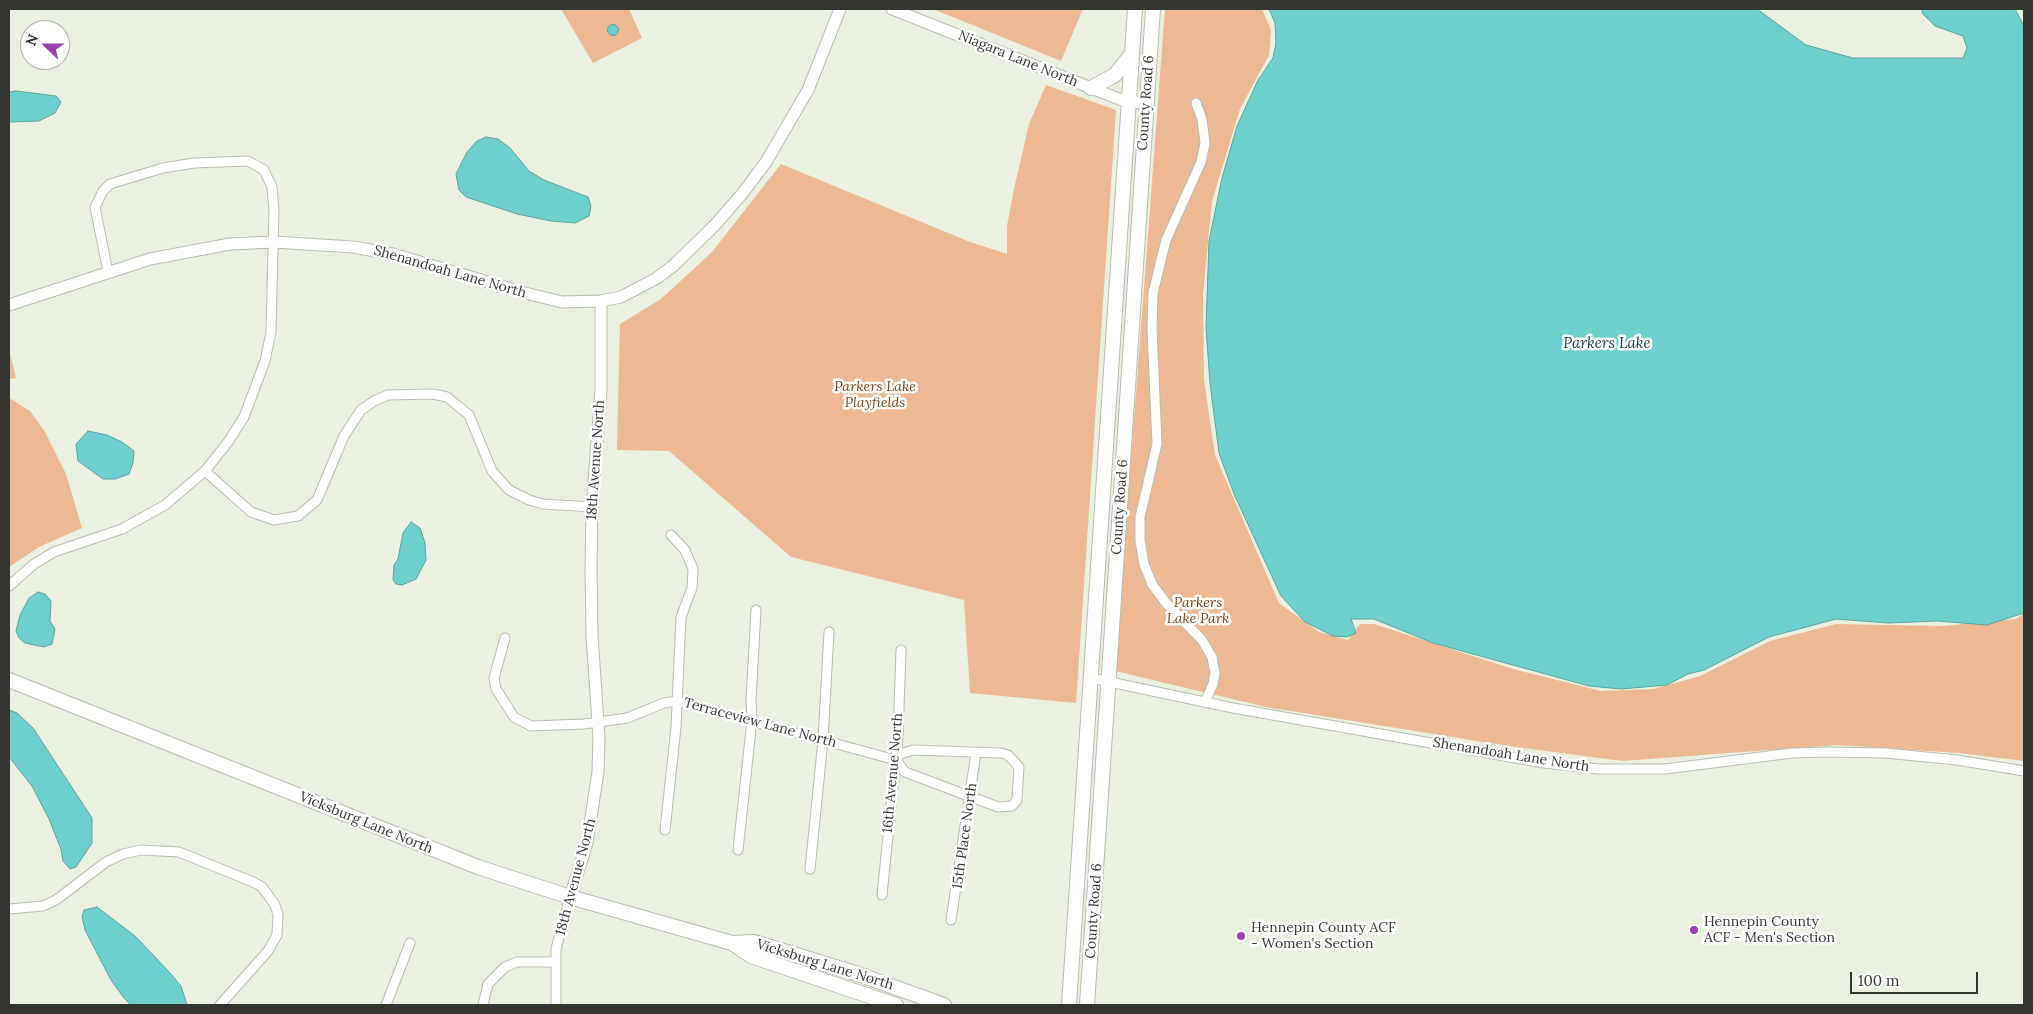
<!DOCTYPE html>
<html>
<head>
<meta charset="utf-8">
<style>
  body { margin:0 }
  #map { position:relative; width:2033px; height:1014px; overflow:hidden; background:#eaf1e0; font-family:Lora,serif }
  canvas { display:block }
  .frame { position:absolute; inset:0; border:10px solid #33362f; pointer-events:none }
  .north { position:absolute; left:20px; top:20px; width:50px; height:50px; box-sizing:border-box; background:#fff; border:1px solid #adafac; border-radius:50%; rotate:292deg; font-size:14px; font-weight:700; line-height:20px; text-align:center; color:#33362f }
  .north::after { content:''; display:block; margin:auto; width:18px; height:22px; background:#9842b0; clip-path:polygon(50% 0,100% 100%,50% 72%,0 100%) }
  .scale { position:absolute; left:1850px; top:972px; width:128px; height:22px; box-sizing:border-box; border:2px solid #33362f; border-top:0; padding-left:6px; font-size:15px; line-height:18px; white-space:nowrap; color:#33362f; -webkit-text-stroke:4px #fff; paint-order:stroke }
</style>
</head>
<body>
<div id="map">
<canvas width="2033" height="1014"></canvas>
<div class="frame"></div>
<div class="north">N</div>
<div class="scale">100 m</div>
</div>
<script>
const g = document.querySelector('canvas').getContext('2d');
g.lineJoin = 'round';
function fillPath(path, color) {
  g.fillStyle = color;
  g.fill(path, 'evenodd');
}
function shape(rows) {
  const path = new Path2D();
  for (const r of rows) {
    if (r.length === 3) {
      path.moveTo(r[0] + r[2], r[1]);
      path.arc(r[0], r[1], r[2], 0, 2 * Math.PI);
      continue;
    }
    path.moveTo(r[0], r[1]);
    for (let i = 2; i < r.length; i += 2) path.lineTo(r[i], r[i + 1]);
  }
  return path;
}
function stroke(path, color, width, dash) {
  g.strokeStyle = color;
  g.lineWidth = width;
  g.lineCap = dash ? 'butt' : 'round';
  g.setLineDash(dash || []);
  g.stroke(path);
}
function label(font, color, halo, rows, align = 'center') {
  g.font = font + ' Lora,serif';
  g.lineWidth = 5;
  g.setLineDash([]);
  g.textBaseline = 'middle';
  g.strokeStyle = halo;
  g.fillStyle = color;
  for (const [text, x, y, turn = 0] of rows) {
    g.save();
    g.translate(x, y);
    g.rotate((+turn || 0) * Math.PI / 180);
    g.textAlign = isNaN(turn) ? turn : align;
    if (halo) g.strokeText(text, 0, 0);
    g.fillText(text, 0, 0);
    g.restore();
  }
}
fillPath(shape([
  [561,9,629,9,642,38,593,63],
  [933,9,1083,9,1061,61],
  [1165,9,1262,9,1271,30,1269,55,1240,109,1212,201,1203,294,1204,380,1215,455,1279,603,1319,632,1348,640,1360,624,1374,624,1513,669,1601,691,1653,689,1700,676,1770,641,1836,624,1943,626,2016,619,2024,613,2024,761,1958,753,1837,745,1622,761,1508,746,1266,707,1115,671],
  [1046,85,1116,110,1076,703,970,693,964,600,791,557,669,451,617,450,620,324,661,299,712,252,781,164,970,242,1007,254,1007,226,1014,189,1029,124],
  [9,349,16,378,9,379],
  [9,398,30,411,45,432,66,474,82,528,39,547,9,567]
]), '#edb993');
const water = shape([
  [1269,9,1757,9,1806,45,1853,58,1963,58,1967,48,1963,36,1935,26,1922,13,1923,9,2015,9,2024,26,2024,613,1987,625,1937,621,1888,623,1836,619,1769,637,1704,670,1688,674,1667,685,1621,689,1589,686,1433,643,1374,619,1351,619,1356,633,1347,637,1333,636,1305,622,1281,596,1234,494,1219,453,1210,383,1206,328,1209,241,1222,178,1237,126,1258,80,1273,58,1276,43,1275,23,1269,9],
  [613,30,5.5],
  [16,91,56,96,61,102,55,113,39,121,9,122,9,92,16,91],
  [486,137,498,139,510,148,529,171,544,180,588,197,591,206,589,216,575,223,551,221,517,214,466,197,459,190,456,174,467,152,477,141,486,137],
  [88,431,107,435,122,442,134,451,133,463,129,474,115,479,103,479,78,461,76,444,88,431],
  [411,522,420,528,425,543,426,560,416,579,402,585,396,584,393,580,394,565,398,559,403,533,411,522],
  [38,592,45,594,51,601,50,621,55,629,52,644,44,647,25,643,19,638,16,631,20,615,29,598,38,592],
  [9,710,17,713,33,728,92,818,92,843,76,867,70,869,63,861,61,849,49,819,32,786,9,757,9,710],
  [97,907,135,936,171,974,181,986,187,1005,131,1005,124,998,111,980,85,930,82,917,84,910,97,907]
]);
fillPath(water, '#6dd0cc');
stroke(water, '#5ca29d', 1);
const minor = shape([
  [1196,103,1202,119,1205,143,1201,162,1166,240,1153,293,1152,329,1157,444,1140,517,1140,541,1144,564,1152,584,1166,603,1202,640,1212,657,1215,673,1213,684,1205,702],
  [205,471,251,512,274,520,298,516,317,500,344,436,361,410,374,401,388,395,433,394,447,397,469,415,492,471,509,490,529,500,543,504,592,507],
  [9,586,34,564,54,552,122,529,165,505,205,471,228,442,244,417,265,361,271,332,274,210,272,187,264,170,248,161,194,163,163,168,110,184,103,191,95,207,108,272],
  [505,638,494,678,496,689,514,717,531,726,584,724,627,718,664,703,677,701,896,760],
  [1091,678,1233,708,1544,763,1598,769,1665,769,1792,753,1826,752,1885,753,1957,760,2024,771],
  [913,750,1001,753,1008,755,1019,767,1017,800,1012,806,998,807,905,772,896,760,900,754,913,750],
  [665,830,676,727,681,617,692,588,693,569,685,550,671,535],
  [738,850,752,720,751,700,756,610],
  [810,869,823,740,829,632],
  [882,895,898,738,901,650],
  [9,909,43,906,56,900,106,862,123,854,141,850,179,852,253,882,262,887,275,905,278,915,277,935,268,951,220,1005],
  [951,920,976,753],
  [386,1005,410,943],
  [483,1005,488,984,505,967,517,962,555,962],
  [556,1005,556,949,570,897]
]);
const tertiary = shape([
  [892,9,1119,99,1146,104],
  [9,305,150,259,230,244,274,242,353,247,393,254,525,293,562,302,601,301,621,297,657,278,673,266,715,225,742,194,766,162,808,90,840,9],
  [570,897,587,843,598,772,599,737,592,635,591,568,592,507,601,390,601,301]
]);
const secondary = shape([
  [1091,88,1115,75,1130,56],
  [9,680,478,867,570,897,732,943,751,956,896,1005],
  [732,943,754,942,858,974,944,1005],
  [1069,1005,1135,9],
  [1087,1005,1153,9]
]);
stroke(minor, '#b6bdad', 11);
stroke(tertiary, '#b6bdad', 13);
stroke(secondary, '#b6bdad', 16);
stroke(minor, '#fff', 9);
stroke(tertiary, '#fff', 11);
stroke(secondary, '#fff', 14);
for (const [x, y, r, color] of [
  [1694,930,5,"#9842b0"],
  [1241,936,5,"#9842b0"]
]) {
  const dot = new Path2D();
  dot.arc(x, y, r, 0, 2 * Math.PI);
  g.fillStyle = color;
  g.fill(dot);
  stroke(dot, '#fff', 2);
}
label('14px', '#33362f', '#fff', [
  ["Niagara Lane North",1018,59,22],
  ["County Road 6",1146,103,-86],
  ["Shenandoah Lane North",450,272,16],
  ["18th Avenue North",596,460,-86],
  ["County Road 6",1120,507,-86],
  ["Terraceview Lane North",760,723,15],
  ["Shenandoah Lane North",1511,755,9],
  ["16th Avenue North",893,773,-85],
  ["Vicksburg Lane North",366,823,22],
  ["15th Place North",965,836,-82],
  ["18th Avenue North",576,877,-75],
  ["County Road 6",1094,911,-86],
  ["Vicksburg Lane North",825,965,17]
]);
label('italic 14px', '#7d4610', '#fff', [
  ["Parkers Lake",875,387],
  ["Playfields",875,403],
  ["Parkers",1198,603],
  ["Lake Park",1198,619]
]);
label('14px', '#33362f', '#fff', [
  ["Hennepin County",1704,922],
  ["ACF - Men's Section",1704,938],
  ["Hennepin County ACF",1251,928],
  ["- Women's Section",1251,944]
], 'left');
label('italic 15px', '#184644', '#fff', [
  ["Parkers Lake",1607,344]
]);
</script>
</body>
</html>
